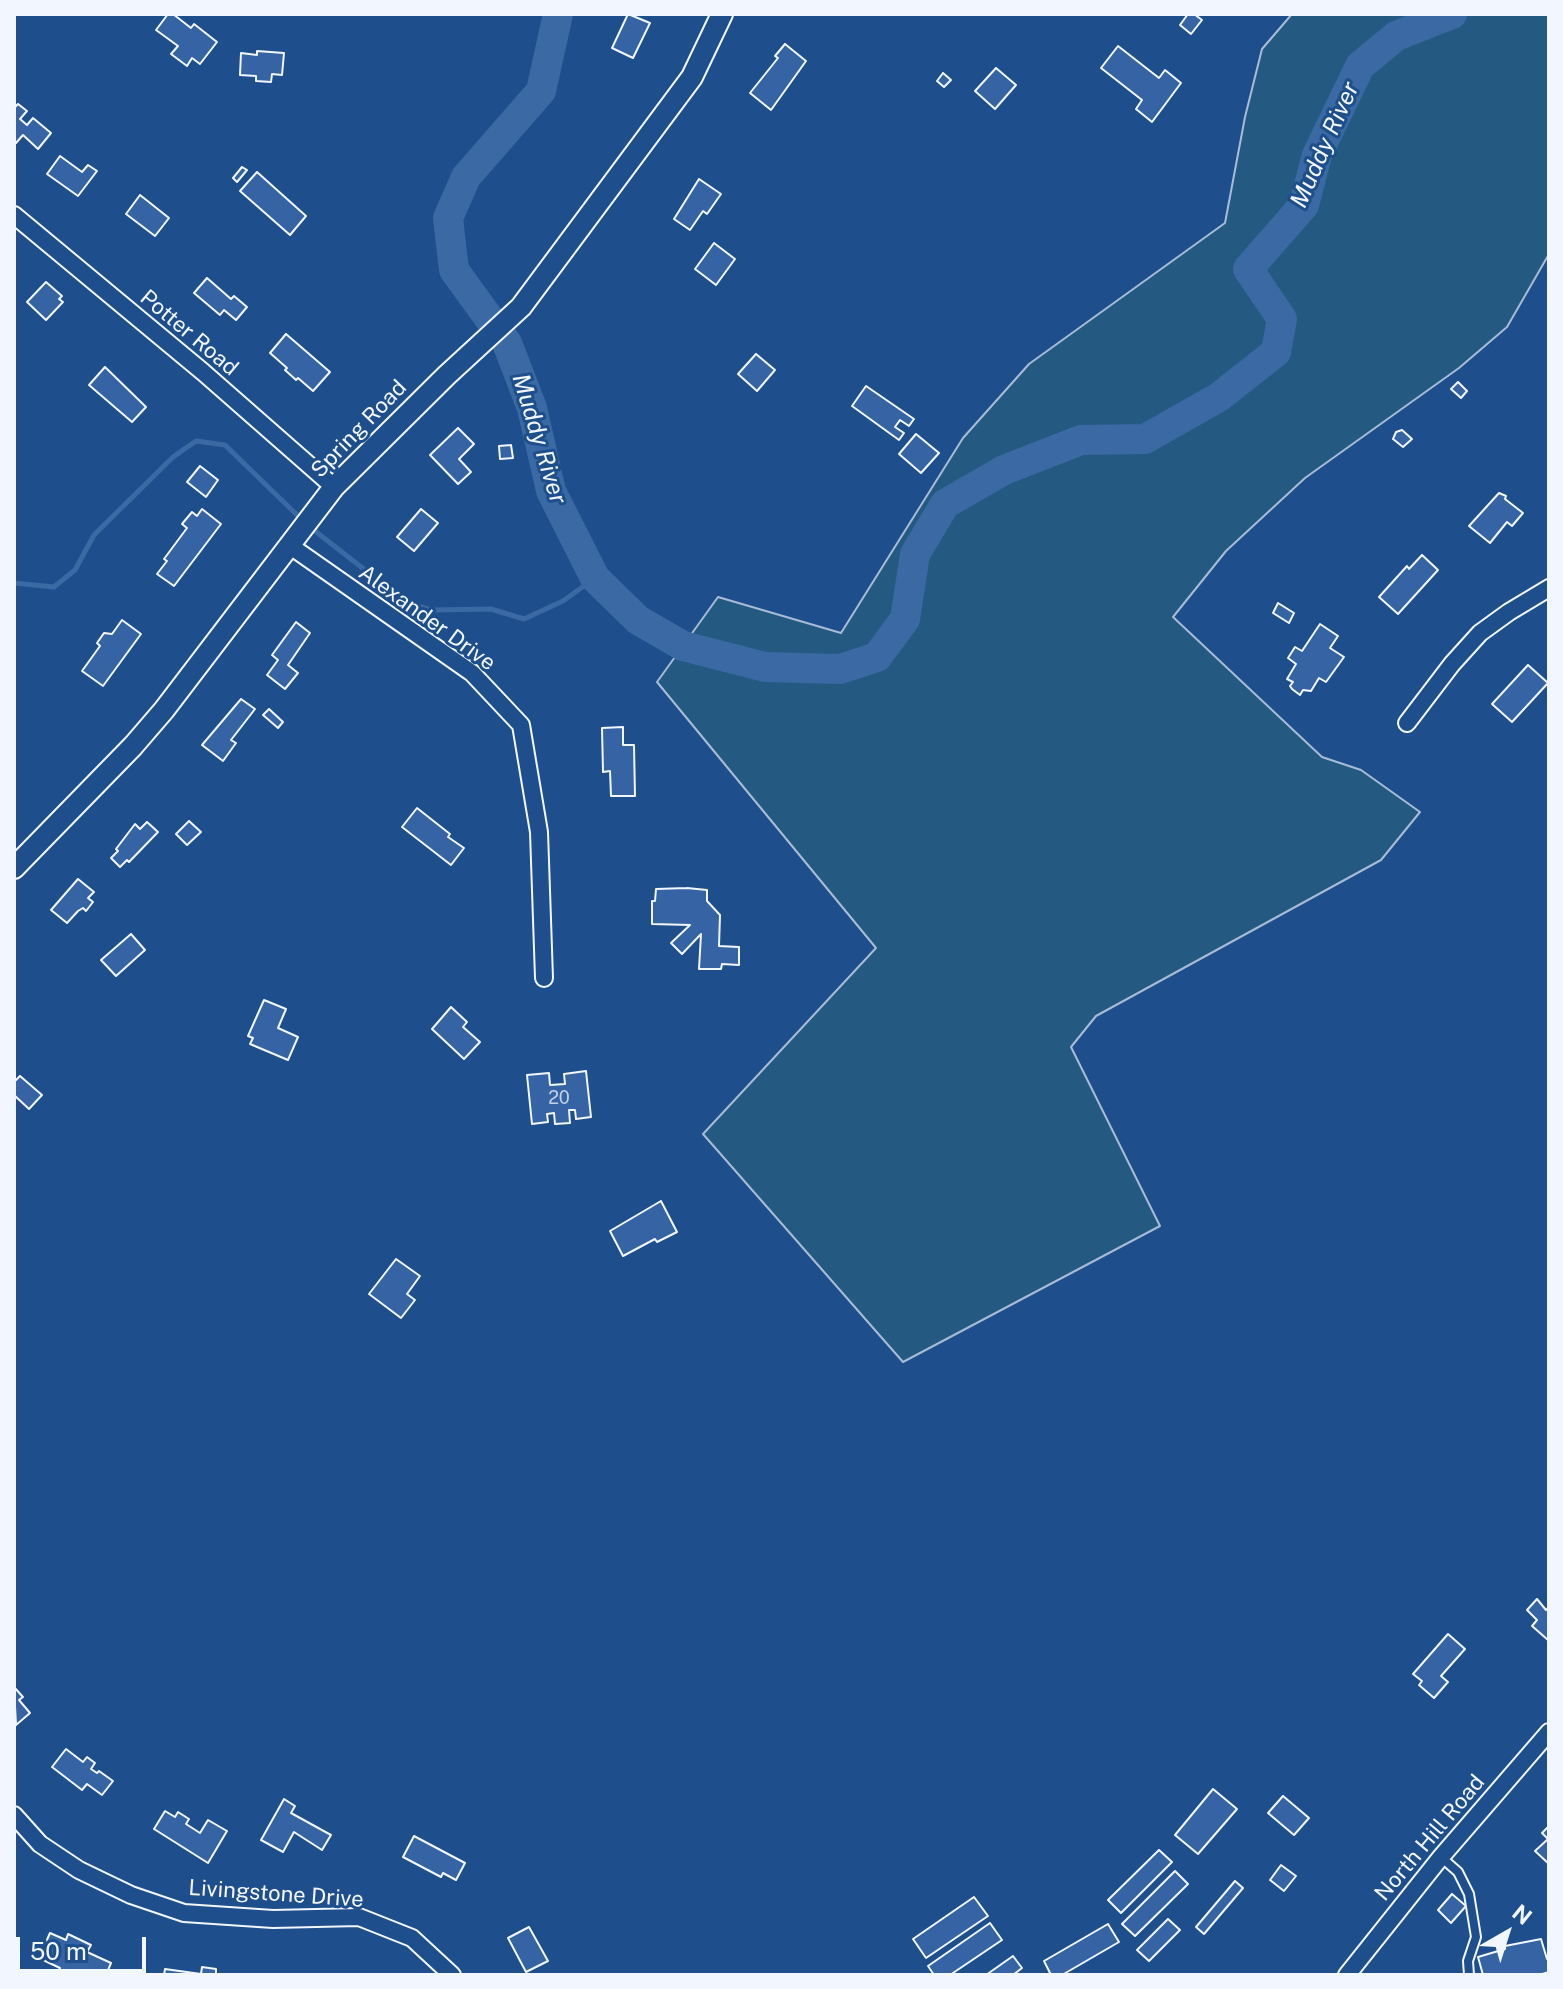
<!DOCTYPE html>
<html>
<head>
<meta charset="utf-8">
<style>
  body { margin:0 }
  #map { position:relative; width:1563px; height:1989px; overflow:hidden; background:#1f4e8c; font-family:"Public Sans",sans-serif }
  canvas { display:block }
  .frame { position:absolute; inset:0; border:16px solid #f2f6ff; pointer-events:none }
  .north { position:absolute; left:1467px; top:1893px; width:80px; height:80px; -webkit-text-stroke:6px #1f4e8c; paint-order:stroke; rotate:39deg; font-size:22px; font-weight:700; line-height:32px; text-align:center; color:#f2f6ff }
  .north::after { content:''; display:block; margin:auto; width:28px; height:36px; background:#f2f6ff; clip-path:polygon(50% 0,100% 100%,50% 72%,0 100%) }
  .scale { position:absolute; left:16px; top:1937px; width:130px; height:36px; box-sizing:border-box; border:4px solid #f2f6ff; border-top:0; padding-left:10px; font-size:24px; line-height:28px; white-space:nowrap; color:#f2f6ff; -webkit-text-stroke:6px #1f4e8c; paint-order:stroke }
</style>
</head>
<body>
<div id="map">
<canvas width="1563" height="1989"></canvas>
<div class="frame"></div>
<div class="north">N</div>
<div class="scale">50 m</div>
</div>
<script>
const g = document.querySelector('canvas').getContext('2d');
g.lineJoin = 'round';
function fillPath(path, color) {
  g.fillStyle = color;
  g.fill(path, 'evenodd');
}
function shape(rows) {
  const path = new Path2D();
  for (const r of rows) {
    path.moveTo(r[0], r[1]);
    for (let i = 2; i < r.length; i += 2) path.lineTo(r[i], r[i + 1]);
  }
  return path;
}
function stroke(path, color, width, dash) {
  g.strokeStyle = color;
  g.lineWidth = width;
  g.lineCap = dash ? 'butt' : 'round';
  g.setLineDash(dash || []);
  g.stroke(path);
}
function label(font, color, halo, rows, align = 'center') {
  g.font = font + ' "Public Sans",sans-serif';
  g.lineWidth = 6;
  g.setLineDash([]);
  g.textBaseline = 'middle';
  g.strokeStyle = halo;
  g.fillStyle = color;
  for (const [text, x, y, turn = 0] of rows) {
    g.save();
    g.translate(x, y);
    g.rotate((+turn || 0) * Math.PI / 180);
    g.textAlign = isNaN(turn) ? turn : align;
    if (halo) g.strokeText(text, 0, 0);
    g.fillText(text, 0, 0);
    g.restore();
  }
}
const green = shape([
  [1292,14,1549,14,1549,254,1507,327,1459,368,1305,478,1226,551,1173,617,1322,757,1361,770,1420,812,1381,860,1096,1016,1071,1047,1160,1226,903,1362,703,1134,876,948,657,682,718,597,841,633,963,438,1029,364,1225,223,1245,117,1262,49,1292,14]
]);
fillPath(green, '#245a82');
stroke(green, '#a8bbd7', 2);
stroke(shape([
  [315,531,406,602,431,610,491,609,524,619,563,601,595,578],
  [14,583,54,587,75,570,94,535,173,457,196,441,225,445,297,515]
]), '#3b69a3', 5);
stroke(shape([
  [558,14,541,91,466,177,448,218,454,270,507,343,532,408,551,491,595,578,638,620,683,646,765,667,840,669,877,657,905,619,915,554,945,504,1004,470,1081,440,1145,439,1219,397,1276,352,1282,319,1248,269,1304,205,1317,155,1360,66,1396,36,1452,14]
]), '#3b69a3', 30);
const building = shape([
  [168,14,173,14,191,28,194,24,217,42,200,64,192,58,187,66,171,54,178,46,156,30,168,14],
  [628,14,650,23,633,58,612,48,628,14],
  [1188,14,1194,14,1202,20,1191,34,1180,25,1188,14],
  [785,44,806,61,771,110,750,93,778,58,775,56,785,44],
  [1118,46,1159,78,1165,70,1181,83,1152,122,1136,109,1142,100,1101,68,1118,46],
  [257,51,284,53,282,75,272,74,271,82,256,81,256,76,240,75,241,53,257,55,257,51],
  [996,68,1016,85,995,109,975,91,996,68],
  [943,73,951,80,944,87,937,81,943,73],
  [18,104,27,111,20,119,27,125,33,118,51,133,38,149,23,135,16,143,14,141,14,108,18,104],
  [60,156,82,172,88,165,97,171,78,196,47,174,60,156],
  [242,167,247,170,237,182,233,178,242,167],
  [257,172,306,216,290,235,240,191,257,172],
  [699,179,721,194,707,214,703,211,690,230,674,219,699,179],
  [140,195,169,218,155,236,126,214,140,195],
  [714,243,735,259,716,285,695,269,714,243],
  [207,278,231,299,234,296,247,307,236,320,224,310,220,315,194,293,207,278],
  [46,282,62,296,59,299,63,302,46,320,27,302,46,282],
  [286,334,330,372,313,391,298,378,296,380,285,370,287,368,270,353,286,334],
  [756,354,775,370,757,391,738,374,756,354],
  [105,367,146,407,132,422,89,385,105,367],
  [1458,382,1467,391,1461,398,1451,389,1458,382],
  [866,386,914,419,909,426,900,420,895,427,904,433,899,440,852,406,866,386],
  [458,428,474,444,459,459,471,472,458,484,430,455,458,428],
  [1402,430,1412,439,1403,447,1393,439,1396,432,1402,430],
  [916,434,939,453,921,473,899,454,916,434],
  [511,445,513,458,500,459,499,446,511,445],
  [200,466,218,480,206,497,187,482,200,466],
  [1499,493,1506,496,1505,499,1523,513,1512,526,1507,522,1490,543,1469,526,1499,493],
  [202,509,221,524,174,586,157,574,167,561,164,559,187,528,182,524,192,512,197,516,202,509],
  [421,509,438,523,414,551,397,537,421,509],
  [1422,555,1438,570,1398,614,1379,597,1407,566,1409,569,1422,555],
  [1278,603,1294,613,1289,623,1273,613,1278,603],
  [122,620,141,634,103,686,82,671,100,646,97,643,104,633,112,634,122,620],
  [296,622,310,633,288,665,298,673,285,689,267,675,278,660,272,655,296,622],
  [1320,624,1338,636,1330,648,1344,657,1326,682,1319,678,1311,691,1303,690,1300,695,1292,689,1290,686,1293,682,1287,679,1296,664,1288,658,1295,647,1302,651,1320,624],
  [1528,665,1548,683,1512,722,1492,704,1528,665],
  [241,699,255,709,231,740,236,743,223,761,202,745,241,699],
  [269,709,283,722,278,728,263,715,269,709],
  [623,727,623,745,634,745,635,796,611,796,610,771,603,772,602,728,623,727],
  [417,808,450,834,448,837,464,848,451,865,402,827,417,808],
  [189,821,201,832,187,845,176,834,189,821],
  [147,822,158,832,129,862,127,860,120,867,111,858,118,851,116,849,135,824,140,829,147,822],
  [78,879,94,892,88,898,93,902,86,911,83,908,78,911,67,923,51,910,78,879],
  [687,888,707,890,707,901,720,915,719,946,739,947,739,965,722,964,721,969,699,969,701,934,682,954,671,943,690,925,652,924,652,901,655,901,656,889,687,888],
  [131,934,145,950,116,976,101,960,131,934],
  [264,1000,286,1009,278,1028,298,1037,288,1060,250,1044,253,1038,248,1036,264,1000],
  [451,1007,467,1022,463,1027,480,1042,464,1059,432,1029,451,1007],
  [586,1071,591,1117,576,1119,575,1110,569,1110,570,1123,555,1124,554,1113,547,1114,548,1122,532,1124,527,1075,549,1073,550,1085,565,1084,564,1074,586,1071],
  [20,1076,42,1095,29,1109,14,1095,14,1082,20,1076],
  [661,1201,677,1232,657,1242,655,1239,623,1256,610,1231,661,1201],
  [396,1259,420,1276,407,1294,415,1300,401,1318,369,1294,396,1259],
  [1537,1599,1546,1610,1549,1607,1548,1640,1532,1626,1537,1620,1527,1610,1537,1599],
  [1448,1634,1465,1649,1441,1676,1448,1682,1434,1698,1419,1685,1422,1681,1413,1674,1448,1634],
  [14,1687,23,1697,19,1700,30,1713,16,1725,14,1687],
  [66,1749,83,1762,87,1757,95,1763,91,1769,97,1773,99,1771,113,1781,102,1795,87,1784,82,1790,52,1767,66,1749],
  [1213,1789,1237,1809,1198,1854,1175,1835,1213,1789],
  [1283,1796,1309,1818,1294,1835,1268,1813,1283,1796],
  [284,1799,295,1806,291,1813,331,1835,322,1850,294,1832,283,1852,261,1840,284,1799],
  [165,1811,175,1817,178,1812,189,1819,186,1824,200,1833,208,1820,227,1831,208,1863,154,1829,165,1811],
  [1549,1826,1549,1864,1535,1851,1548,1839,1542,1833,1549,1826],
  [414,1836,465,1863,456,1880,443,1873,441,1877,403,1857,414,1836],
  [1159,1850,1172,1862,1121,1913,1108,1900,1159,1850],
  [1281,1865,1296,1876,1284,1891,1270,1880,1281,1865],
  [1175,1871,1188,1884,1135,1936,1122,1924,1175,1871],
  [1235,1881,1243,1888,1204,1934,1196,1927,1235,1881],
  [1452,1894,1466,1906,1451,1923,1438,1910,1452,1894],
  [974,1897,988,1916,926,1958,913,1939,974,1897],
  [1168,1919,1180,1930,1149,1961,1137,1950,1168,1919],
  [990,1923,1002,1940,950,1975,934,1975,928,1966,990,1923],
  [1108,1924,1119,1942,1062,1975,1051,1975,1044,1961,1108,1924],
  [529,1927,548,1961,526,1972,508,1938,529,1927],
  [50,1933,66,1940,68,1934,91,1945,87,1952,111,1963,106,1975,74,1973,56,1975,60,1968,43,1960,46,1953,42,1951,50,1933],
  [1541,1939,1547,1959,1549,1958,1549,1972,1539,1975,1483,1975,1478,1957,1505,1949,1505,1946,1541,1939],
  [1013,1956,1022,1968,1013,1975,986,1975,1013,1956],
  [202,1967,216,1969,216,1975,164,1975,165,1969,201,1974,202,1967]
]);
fillPath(building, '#3563a3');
stroke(building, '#f2f6ff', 2);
const service = shape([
  [1441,1857,1458,1872,1469,1894,1476,1937,1468,1961,1469,1975]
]);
const minor = shape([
  [14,215,203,372,334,487],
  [289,545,472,673,521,725,539,832,544,978],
  [1407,723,1452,664,1480,633,1509,612,1549,588],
  [14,1815,40,1844,79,1870,131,1895,184,1913,273,1919,359,1917,412,1938,452,1975],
  [1347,1975,1441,1857,1549,1732]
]);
const tertiary = shape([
  [14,868,133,746,164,710,334,487,447,375,521,307,692,77,722,14]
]);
stroke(service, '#f2f6ff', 12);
stroke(minor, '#f2f6ff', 20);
stroke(tertiary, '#f2f6ff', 24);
stroke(service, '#1f4e8c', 8);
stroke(minor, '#1f4e8c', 16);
stroke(tertiary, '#1f4e8c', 20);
label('18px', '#c3d1e8', null, [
  ["20",559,1098]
]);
label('22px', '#f2f6ff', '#1f4e8c', [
  ["Potter Road",189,333,40],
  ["Spring Road",359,429,-46],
  ["Alexander Drive",427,618,36],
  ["North Hill Road",1430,1838,-50],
  ["Livingstone Drive",276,1894,4]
]);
label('italic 24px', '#f2f6ff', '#1f4e8c', [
  ["Muddy River",1325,145,-66],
  ["Muddy River",539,439,73]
]);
</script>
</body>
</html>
